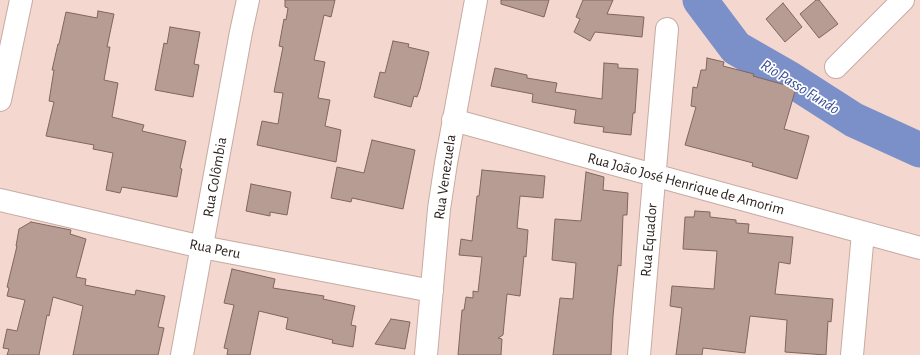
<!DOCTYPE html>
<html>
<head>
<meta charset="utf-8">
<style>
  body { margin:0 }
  canvas { display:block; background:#f4d7ce }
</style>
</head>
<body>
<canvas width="920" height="355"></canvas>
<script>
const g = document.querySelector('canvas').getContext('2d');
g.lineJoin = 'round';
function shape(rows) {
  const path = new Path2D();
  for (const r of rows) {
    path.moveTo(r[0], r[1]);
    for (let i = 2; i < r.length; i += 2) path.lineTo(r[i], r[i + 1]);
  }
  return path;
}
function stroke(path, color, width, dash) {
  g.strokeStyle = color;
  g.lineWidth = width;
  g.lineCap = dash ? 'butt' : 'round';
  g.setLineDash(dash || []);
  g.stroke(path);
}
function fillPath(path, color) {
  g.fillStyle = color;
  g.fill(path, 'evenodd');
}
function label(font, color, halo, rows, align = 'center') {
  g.font = font + ' "Alegreya Sans",sans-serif';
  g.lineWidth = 3.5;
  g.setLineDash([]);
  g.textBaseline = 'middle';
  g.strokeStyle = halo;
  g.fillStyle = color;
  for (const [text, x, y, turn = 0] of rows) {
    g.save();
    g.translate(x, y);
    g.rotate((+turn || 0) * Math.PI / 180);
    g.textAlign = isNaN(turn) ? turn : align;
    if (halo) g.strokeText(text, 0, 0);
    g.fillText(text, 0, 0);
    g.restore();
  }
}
stroke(shape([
  [700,0,736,48,790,79,854,120,920,150]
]), '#7b90c8', 35);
const building = shape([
  [285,0,335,0,331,17,324,15,314,60,325,62,318,98,330,100,325,126,341,130,336,162,257,145,262,121,278,124,283,93,274,92,283,47,279,46,284,19,286,20,288,8,285,7,285,0],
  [501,0,549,0,544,17,501,4,501,0],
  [583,0,613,0,607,14,644,17,642,37,595,32,590,41,574,32,580,19,576,17,583,0],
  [816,0,819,0,838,24,819,38,800,14,816,0],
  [783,3,802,27,785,42,766,19,783,3],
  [98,11,114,14,107,47,110,47,104,80,118,83,112,117,144,125,142,131,186,141,180,168,182,169,177,197,122,187,120,193,106,190,113,153,93,149,94,145,46,136,54,102,49,101,54,70,52,70,58,44,59,44,66,12,97,18,98,11],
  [170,27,200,32,194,64,199,65,193,97,155,90,164,43,167,44,170,27],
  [393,41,409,44,408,47,429,52,420,89,417,97,414,96,411,107,374,97,380,72,385,73,393,41],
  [707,58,724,62,723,66,754,74,753,76,796,88,784,129,809,136,797,179,752,166,753,163,685,145,696,107,691,106,693,87,697,88,701,70,706,70,707,58],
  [604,63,618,64,618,68,638,69,635,113,633,113,631,135,603,132,604,127,574,123,576,110,532,102,533,94,491,86,495,68,527,75,527,78,557,83,555,92,602,99,604,63],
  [372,140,415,150,403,209,352,198,351,202,331,198,337,167,364,173,372,140],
  [482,170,545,176,543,198,520,196,517,228,528,230,526,257,524,256,520,296,507,294,503,335,498,338,502,339,501,355,458,355,462,310,464,310,466,297,473,298,473,291,478,292,482,257,459,255,461,239,472,241,477,196,479,196,482,170],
  [586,172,604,177,603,190,628,193,627,215,623,215,621,266,618,265,613,316,611,355,553,355,560,298,573,299,576,263,552,260,555,219,581,221,586,172],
  [251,184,291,192,287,215,270,212,270,216,246,211,251,184],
  [695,211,710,212,710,217,736,220,736,223,749,224,748,233,793,237,790,264,779,262,775,294,833,299,831,322,828,321,826,355,785,352,787,320,750,316,745,353,703,348,702,355,676,355,682,308,670,306,672,286,714,289,717,251,683,249,685,217,694,217,695,211],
  [31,222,71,230,70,234,86,239,76,277,86,279,85,285,135,295,136,290,165,296,158,327,164,328,158,355,73,355,83,306,53,297,49,316,47,315,39,355,7,355,9,349,3,348,7,329,17,331,25,300,7,296,9,288,7,287,17,246,16,246,19,229,31,222],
  [232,269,275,279,273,288,324,296,323,299,355,306,351,325,356,326,353,347,332,343,333,340,286,329,288,318,259,311,250,355,227,355,228,349,224,348,234,305,224,303,232,269],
  [391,319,410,322,405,349,375,344,391,319]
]);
fillPath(building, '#b79c94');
stroke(building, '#7f665f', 1);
const minor = shape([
  [836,67,903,0],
  [453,120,920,248],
  [0,200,202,247,432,291],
  [182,355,241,32,248,0],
  [426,355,439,209,446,163,476,0],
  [639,355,667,29],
  [852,355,863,233]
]);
const tertiary = shape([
  [0,100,21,0]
]);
stroke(minor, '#c7aba3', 24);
stroke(tertiary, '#c7aba3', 24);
stroke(minor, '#fff', 22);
stroke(tertiary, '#fff', 22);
label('15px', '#281e1b', '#fff', [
  ["Rua Colômbia",215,177,-80],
  ["Rua Venezuela",445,177,-82],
  ["Rua João José Henrique de Amorim",686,184,15],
  ["Rua Equador",649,240,-85],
  ["Rua Peru",215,249,11]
]);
label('italic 16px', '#384e95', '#fff', [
  ["Rio Passo Fundo",800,87,32]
]);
</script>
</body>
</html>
